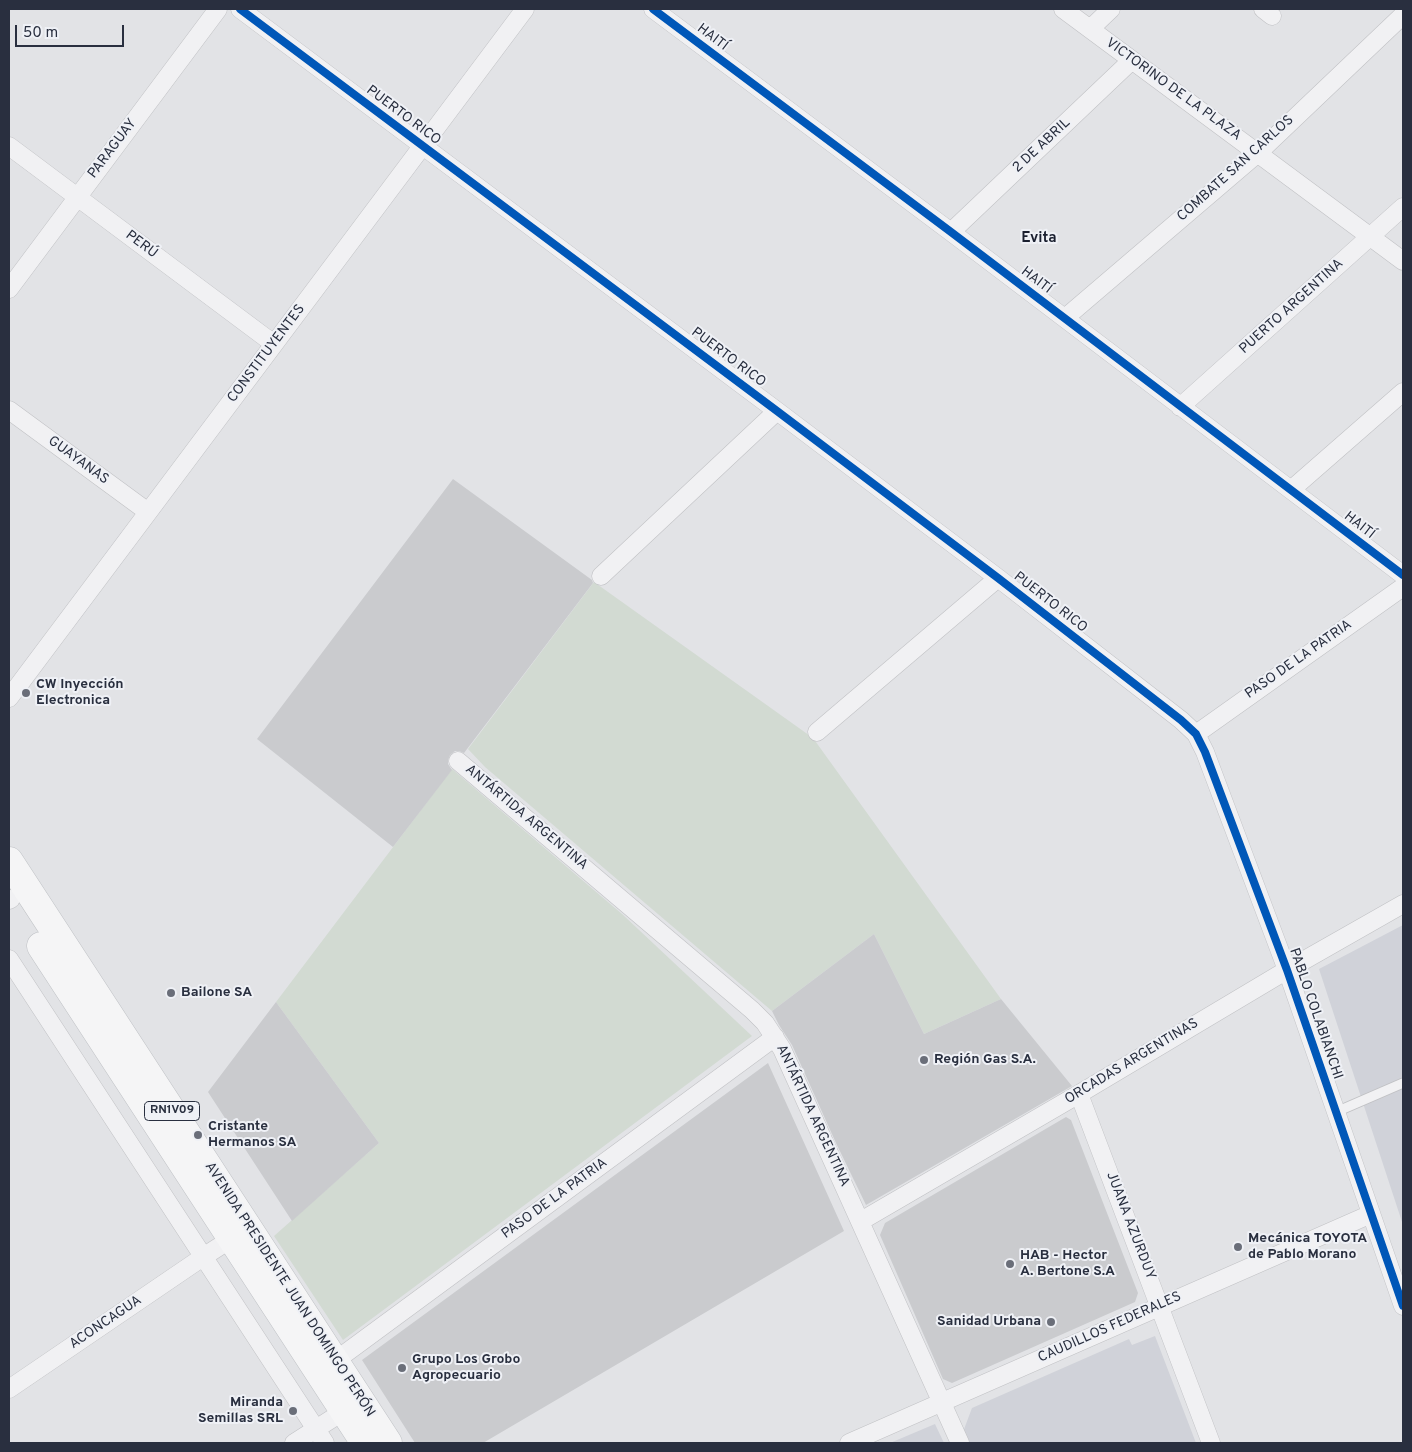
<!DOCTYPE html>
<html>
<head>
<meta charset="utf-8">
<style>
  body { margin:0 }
  #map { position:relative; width:1412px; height:1452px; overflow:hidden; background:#e2e3e6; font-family:Overpass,sans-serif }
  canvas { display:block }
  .frame { position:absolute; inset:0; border:10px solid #292f3f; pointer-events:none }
  .scale { position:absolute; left:15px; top:25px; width:109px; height:22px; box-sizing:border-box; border:2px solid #292f3f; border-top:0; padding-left:6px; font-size:15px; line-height:18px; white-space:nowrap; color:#292f3f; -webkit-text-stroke:4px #eff1f6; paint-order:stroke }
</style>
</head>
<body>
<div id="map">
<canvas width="1412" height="1452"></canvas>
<div class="frame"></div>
<div class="scale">50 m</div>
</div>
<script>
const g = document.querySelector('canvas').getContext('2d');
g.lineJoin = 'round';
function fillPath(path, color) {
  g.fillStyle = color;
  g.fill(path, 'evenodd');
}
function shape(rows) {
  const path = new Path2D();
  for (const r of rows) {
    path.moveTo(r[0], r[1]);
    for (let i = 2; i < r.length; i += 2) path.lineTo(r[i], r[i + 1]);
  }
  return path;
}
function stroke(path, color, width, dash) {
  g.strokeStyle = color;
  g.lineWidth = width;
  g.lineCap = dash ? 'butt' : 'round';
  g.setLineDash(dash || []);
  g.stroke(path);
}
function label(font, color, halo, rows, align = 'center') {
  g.font = font + ' Overpass,sans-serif';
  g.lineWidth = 4;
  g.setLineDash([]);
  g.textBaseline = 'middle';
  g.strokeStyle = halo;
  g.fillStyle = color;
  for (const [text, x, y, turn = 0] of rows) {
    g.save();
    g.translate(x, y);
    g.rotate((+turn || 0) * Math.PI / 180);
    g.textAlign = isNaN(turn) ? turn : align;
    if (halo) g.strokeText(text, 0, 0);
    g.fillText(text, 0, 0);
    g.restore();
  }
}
fillPath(shape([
  [1403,925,1403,1225,1319,969],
  [1155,1336,1196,1443,968,1443,963,1432,972,1408,1129,1339,1132,1345],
  [935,1424,944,1443,890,1443]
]), '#d0d2d9');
fillPath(shape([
  [594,582,813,738,1001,999,924,1034,874,934,772,1011,485,767,468,749],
  [452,769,622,914,752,1036,343,1340,274,1236,379,1143,276,1002]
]), '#d2dad2');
fillPath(shape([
  [453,479,592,580,593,583,464,753,459,751,455,751,450,755,448,760,448,764,452,770,393,847,257,739],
  [874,934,924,1034,1001,999,1072,1086,866,1205,836,1143,792,1045,779,1025,772,1011],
  [276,1002,379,1143,292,1221,208,1092],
  [768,1063,844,1231,483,1443,415,1443,362,1360],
  [1066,1117,1071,1120,1138,1293,1135,1302,952,1383,943,1379,880,1235,885,1223]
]), '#cacbce');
const service = shape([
  [1336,1112,1403,1083]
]);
const minor = shape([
  [240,9,777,411,998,578,1181,720,1196,734,1205,752,1287,970,1403,1306],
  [653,9,951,232,1403,575],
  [1063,9,1403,261],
  [1263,9,1272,16],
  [1090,29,1111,9],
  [9,146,274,344],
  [951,232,1132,60],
  [9,289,218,9],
  [1065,318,1258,153,1403,15],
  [1180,407,1403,207],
  [9,410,148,512],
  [1292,489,1403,392],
  [601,576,777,411],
  [9,698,525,9],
  [817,732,998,578],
  [1196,734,1403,587],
  [458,761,752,1010,765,1023,782,1049,960,1443],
  [9,900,11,899],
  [9,959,325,1443],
  [1079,1094,1211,1443],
  [861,1221,1079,1094,1287,970,1403,904],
  [335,1361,775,1037],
  [9,1389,203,1257,231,1239],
  [294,1443,344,1411],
  [849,1443,1371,1214]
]);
const primary = shape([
  [9,861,388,1443],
  [41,946,365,1443]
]);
stroke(service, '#c0c1c4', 11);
stroke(minor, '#c0c1c4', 19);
stroke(primary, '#bec0c4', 29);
stroke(service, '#f1f1f3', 9);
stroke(minor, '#f1f1f3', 18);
stroke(primary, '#f5f5f6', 28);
stroke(shape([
  [240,9,777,411,998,578,1181,720,1196,734,1205,752,1287,970,1403,1306],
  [653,9,951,232,1403,575]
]), '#0057b8', 8);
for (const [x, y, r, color] of [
  [26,693,5,"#6a6e79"],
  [171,993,5,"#6a6e79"],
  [924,1060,5,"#6a6e79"],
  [198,1135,5,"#6a6e79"],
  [1238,1247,5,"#6a6e79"],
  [1010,1264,5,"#6a6e79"],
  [1051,1322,5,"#6a6e79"],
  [402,1368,5,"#6a6e79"],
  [293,1411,5,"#6a6e79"]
]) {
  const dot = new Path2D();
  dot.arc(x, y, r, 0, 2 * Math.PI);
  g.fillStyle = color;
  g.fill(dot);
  stroke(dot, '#eff1f6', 2);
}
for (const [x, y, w] of [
  [172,1111,55]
]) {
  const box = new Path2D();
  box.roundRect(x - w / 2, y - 9.5, w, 19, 4);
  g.fillStyle = '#eff1f6';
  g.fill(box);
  stroke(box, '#292f3f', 1);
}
label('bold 12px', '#292f3f', null, [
  ["RN1V09",172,1111]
]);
label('14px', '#292f3f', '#eff1f6', [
  ["HAITÍ",712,38,37],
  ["VICTORINO DE LA PLAZA",1173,90,36],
  ["PUERTO RICO",403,116,37],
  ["2 DE ABRIL",1042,146,-43],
  ["PARAGUAY",113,149,-53],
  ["COMBATE SAN CARLOS",1236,169,-42],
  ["PERÚ",141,245,37],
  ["HAITÍ",1036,281,37],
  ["PUERTO ARGENTINA",1292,307,-42],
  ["CONSTITUYENTES",267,354,-53],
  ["PUERTO RICO",728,358,37],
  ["GUAYANAS",78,461,36],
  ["HAITÍ",1359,526,38],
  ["PUERTO RICO",1050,603,38],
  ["PASO DE LA PATRIA",1299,660,-35],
  ["ANTÁRTIDA ARGENTINA",526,818,40],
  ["PABLO COLABIANCHI",1315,1014,71],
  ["ORCADAS ARGENTINAS",1132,1062,-31],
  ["ANTÁRTIDA ARGENTINA",812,1116,65],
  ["PASO DE LA PATRIA",555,1199,-36],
  ["JUANA AZURDUY",1130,1226,69],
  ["AVENIDA PRESIDENTE JUAN DOMINGO PERÓN",289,1290,57],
  ["ACONCAGUA",106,1323,-34],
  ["CAUDILLOS FEDERALES",1110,1328,-24]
]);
label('bold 14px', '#292f3f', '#eff1f6', [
  ["CW Inyección",36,685],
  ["Electronica",36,701],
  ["Bailone SA",181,993],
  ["Región Gas S.A.",934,1060],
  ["Cristante",208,1127],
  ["Hermanos SA",208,1143],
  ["Mecánica TOYOTA",1248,1239],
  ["de Pablo Morano",1248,1255],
  ["HAB - Hector",1020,1256],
  ["A. Bertone S.A",1020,1272],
  ["Sanidad Urbana",1041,1322,"right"],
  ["Grupo Los Grobo",412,1360],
  ["Agropecuario",412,1376],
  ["Miranda",283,1403,"right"],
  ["Semillas SRL",283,1419,"right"]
], 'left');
label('bold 15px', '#1b2030', '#eff1f6', [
  ["Evita",1039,239]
]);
</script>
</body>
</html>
